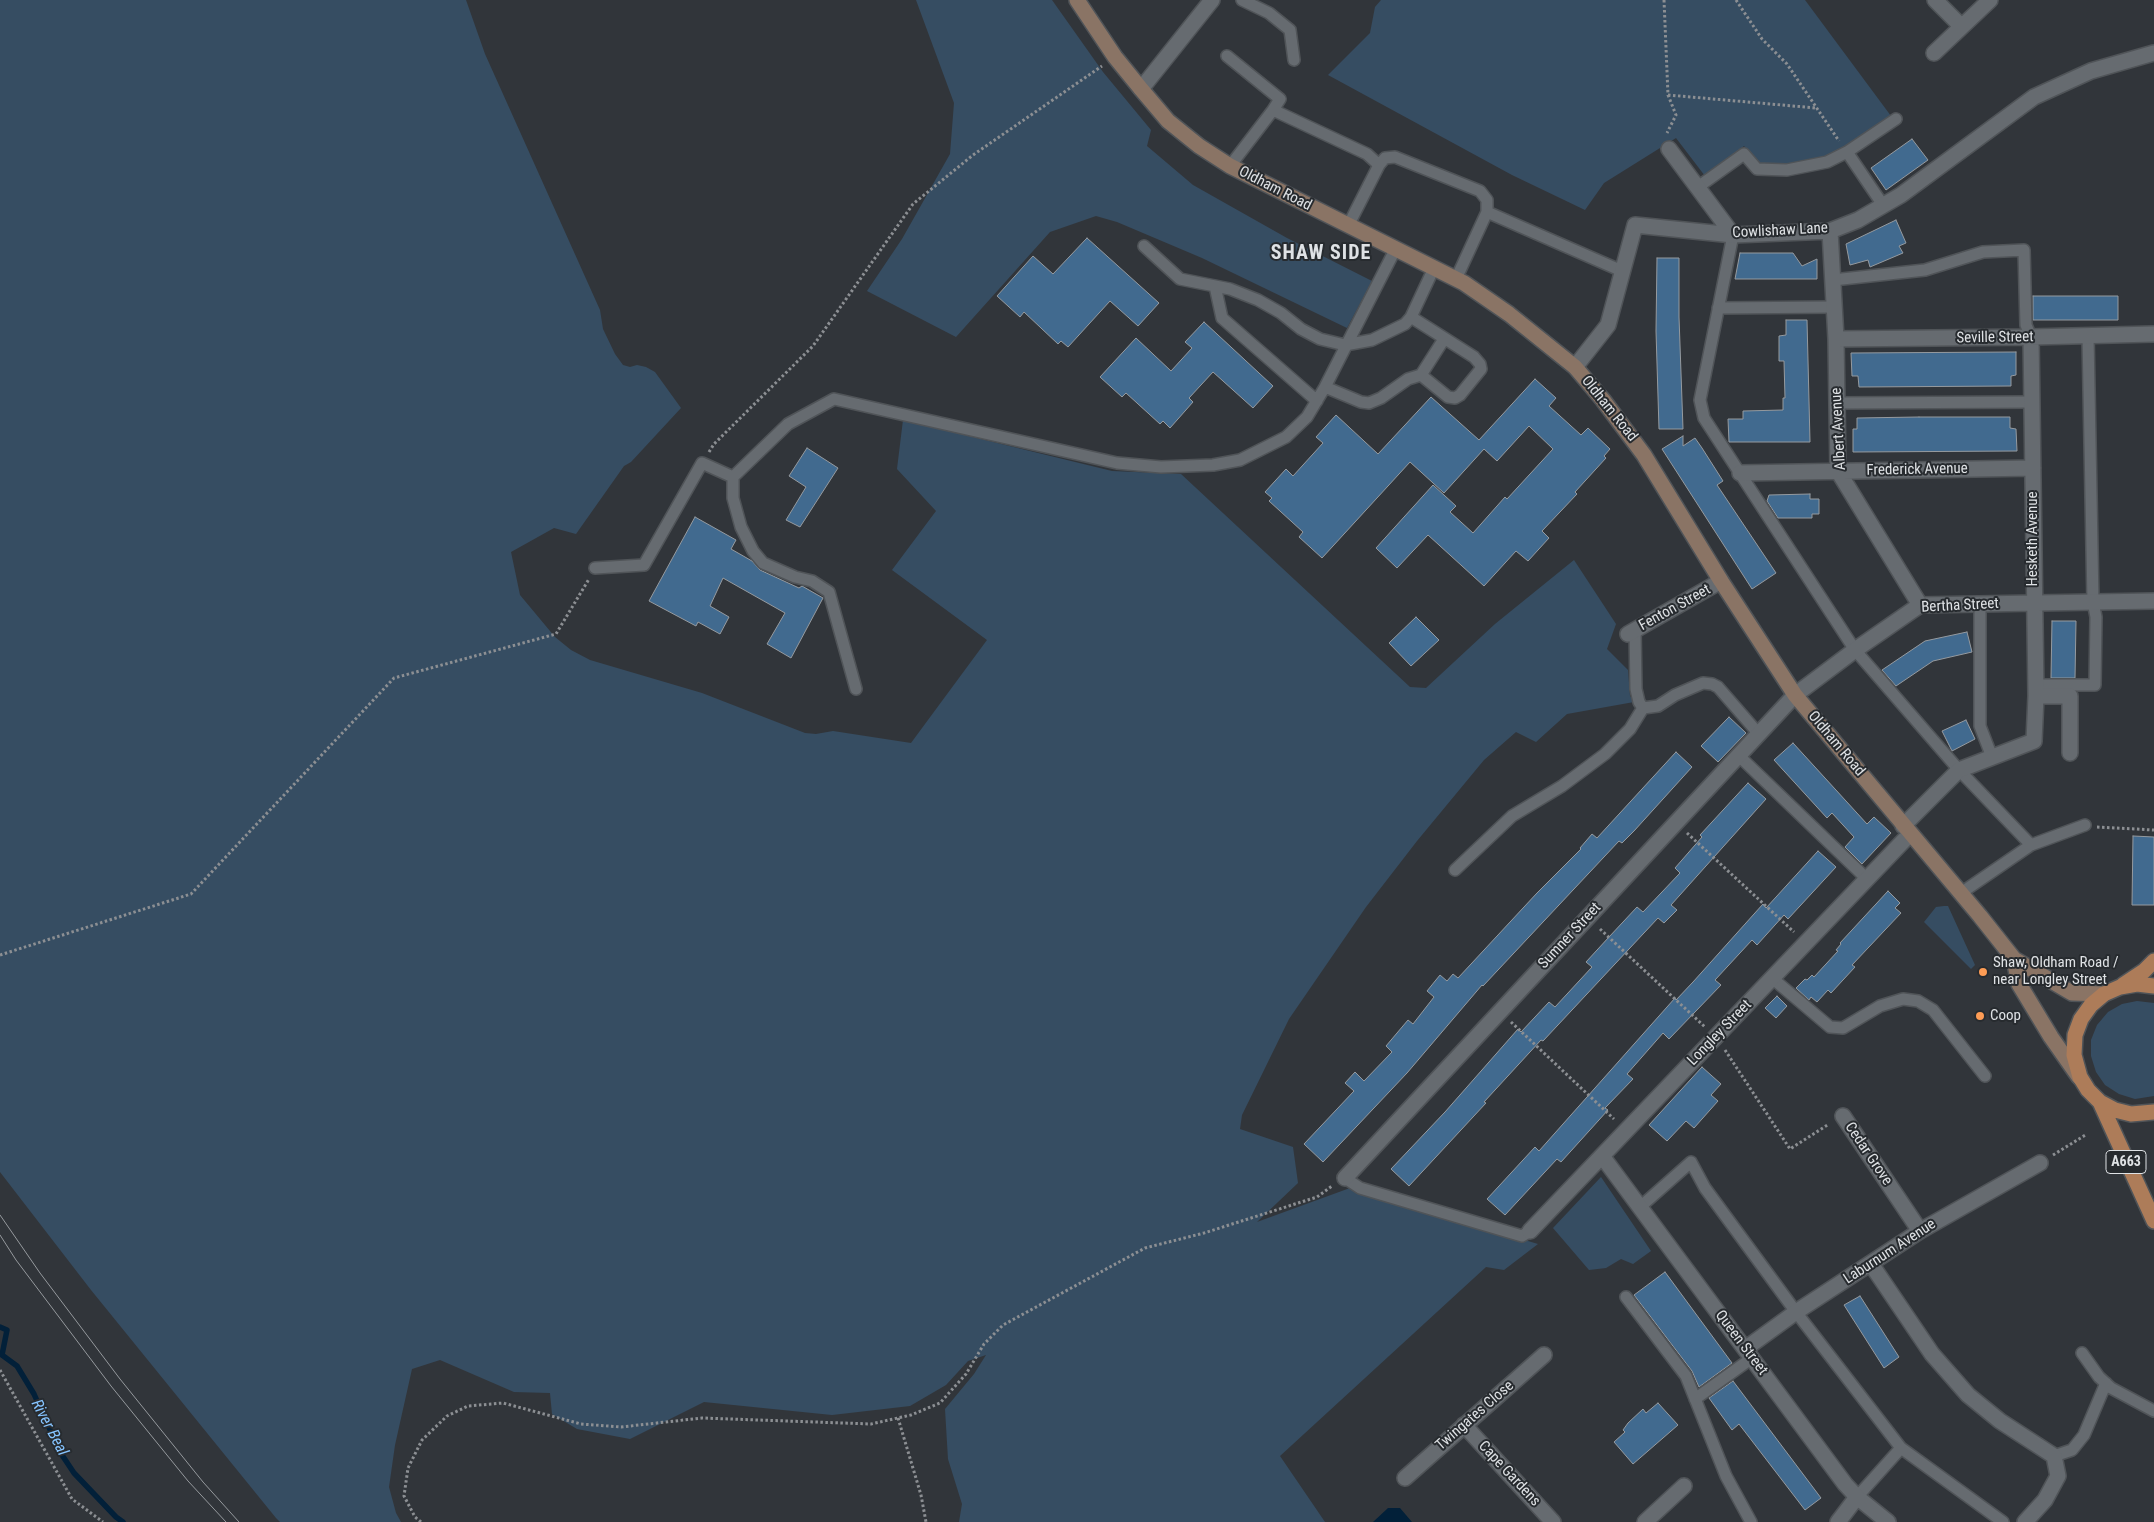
<!DOCTYPE html>
<html>
<head>
<meta charset="utf-8">
<style>
  body { margin:0 }
  canvas { display:block; background:#31353a }
</style>
</head>
<body>
<canvas width="2154" height="1522"></canvas>
<script>
const g = document.querySelector('canvas').getContext('2d');
g.lineJoin = 'round';
function fillPath(path, color) {
  g.fillStyle = color;
  g.fill(path, 'evenodd');
}
function shape(rows) {
  const path = new Path2D();
  for (const r of rows) {
    path.moveTo(r[0], r[1]);
    for (let i = 2; i < r.length; i += 2) path.lineTo(r[i], r[i + 1]);
  }
  return path;
}
function stroke(path, color, width, dash) {
  g.strokeStyle = color;
  g.lineWidth = width;
  g.lineCap = dash ? 'butt' : 'round';
  g.setLineDash(dash || []);
  g.stroke(path);
}
function label(font, color, halo, rows, align = 'center') {
  g.font = font + ' "Roboto Condensed",sans-serif';
  g.lineWidth = 4;
  g.setLineDash([]);
  g.textBaseline = 'middle';
  g.strokeStyle = halo;
  g.fillStyle = color;
  for (const [text, x, y, turn = 0] of rows) {
    g.save();
    g.translate(x, y);
    g.rotate((+turn || 0) * Math.PI / 180);
    g.textAlign = isNaN(turn) ? turn : align;
    if (halo) g.strokeText(text, 0, 0);
    g.fillText(text, 0, 0);
    g.restore();
  }
}
fillPath(shape([
  [0,0,466,0,485,54,600,310,603,329,615,354,623,365,630,367,637,365,646,367,655,372,681,408,631,462,624,466,576,534,554,528,511,552,520,595,555,637,571,650,590,660,702,693,805,733,816,734,833,731,911,743,987,640,892,570,936,511,897,469,903,420,1112,471,1181,474,1410,687,1426,688,1495,624,1574,560,1616,624,1607,649,1628,670,1630,696,1634,702,1567,714,1536,742,1516,732,1484,760,1417,841,1366,907,1289,1019,1242,1115,1240,1129,1293,1147,1298,1183,1257,1222,1350,1188,1538,1244,1504,1270,1486,1267,1280,1456,1325,1522,959,1522,962,1504,948,1459,945,1409,974,1374,986,1355,968,1361,946,1385,910,1406,832,1415,704,1402,630,1439,577,1429,552,1414,550,1393,514,1392,440,1360,412,1369,395,1445,389,1487,396,1513,401,1522,280,1522,276,1518,91,1290,0,1172],
  [916,0,1052,0,1103,72,1151,130,1147,146,1193,185,1287,238,1372,281,1347,328,1202,258,1117,222,1096,216,1050,232,956,337,867,291,902,239,950,154,954,103],
  [1381,0,1805,0,1891,116,1834,155,1788,164,1760,164,1744,146,1705,176,1676,138,1604,183,1585,210,1512,175,1328,75,1370,33,1375,7],
  [1944,906,1948,906,1975,965,1971,969,1924,922,1936,907],
  [2137,1001,2154,1003,2154,1096,2135,1099,2119,1094,2105,1085,2096,1072,2091,1056,2091,1040,2097,1025,2108,1012,2122,1004],
  [1601,1177,1651,1251,1633,1264,1621,1259,1606,1268,1589,1270,1553,1228]
]), '#364d62');
fillPath(shape([
  [1388,1508,1400,1508,1412,1522,1373,1522]
]), '#022039');
stroke(shape([
  [0,1327,7,1330,2,1355,17,1366,34,1394,60,1452,74,1473,116,1517,123,1522]
]), '#022039', 5.5);
const building = shape([
  [1912,139,1928,160,1886,190,1871,168,1912,139],
  [1896,220,1906,243,1899,246,1903,253,1870,267,1868,260,1850,265,1846,244,1896,220],
  [1087,238,1159,303,1138,326,1110,301,1068,347,1061,341,1058,344,1024,312,1020,317,997,296,1033,256,1053,274,1087,238],
  [1740,253,1793,253,1802,266,1817,259,1817,279,1735,279,1740,253],
  [1657,258,1679,258,1679,317,1683,429,1659,429,1656,331,1657,258],
  [2033,296,2118,296,2118,320,2033,320,2033,296],
  [1786,320,1807,320,1810,442,1729,442,1728,419,1743,419,1743,411,1783,410,1783,398,1785,398,1784,361,1779,361,1779,336,1786,335,1786,320],
  [1204,322,1273,386,1253,408,1213,372,1189,398,1193,402,1170,428,1163,421,1160,424,1126,393,1122,397,1100,377,1136,338,1171,371,1192,348,1185,342,1204,322],
  [2016,352,2016,375,2011,376,2011,386,1859,387,1858,376,1852,376,1851,353,2016,352],
  [1535,379,1556,398,1549,406,1581,435,1588,428,1610,449,1604,456,1606,458,1575,492,1577,494,1542,531,1549,538,1528,561,1516,551,1484,586,1428,535,1397,568,1376,548,1433,485,1456,506,1450,512,1473,533,1505,497,1507,499,1553,449,1529,426,1497,461,1484,449,1444,493,1410,462,1322,558,1299,537,1303,532,1269,501,1272,498,1265,492,1286,469,1293,476,1323,443,1316,437,1336,415,1378,454,1431,397,1479,440,1535,379],
  [1919,417,2010,417,2010,428,2016,429,2017,451,1853,452,1853,429,1857,429,1857,418,1919,417],
  [1683,436,1683,446,1695,438,1702,448,1723,481,1717,485,1776,573,1752,589,1662,449,1683,436],
  [807,448,838,468,800,527,786,520,806,487,789,476,807,448],
  [1810,494,1810,499,1819,499,1819,514,1812,514,1812,518,1778,518,1767,501,1769,495,1810,494],
  [695,517,736,540,731,549,752,561,760,570,799,588,802,586,823,598,791,658,767,644,785,613,723,578,710,606,729,617,720,634,698,622,696,626,649,601,695,517],
  [1416,617,1439,640,1411,666,1389,643,1416,617],
  [2052,621,2076,621,2075,678,2051,678,2052,621],
  [1967,632,1972,652,1933,661,1896,686,1882,670,1925,641,1967,632],
  [1729,717,1746,733,1718,762,1701,746,1729,717],
  [1966,720,1975,739,1952,751,1942,731,1966,720],
  [1793,743,1867,824,1874,817,1891,833,1862,864,1845,847,1854,837,1832,813,1827,818,1774,760,1793,743],
  [1676,752,1692,767,1634,831,1622,843,1619,841,1483,986,1482,985,1407,1073,1323,1162,1304,1144,1354,1091,1345,1083,1355,1072,1364,1081,1392,1052,1386,1046,1408,1020,1413,1024,1434,997,1427,991,1440,975,1447,981,1453,974,1458,978,1537,893,1581,849,1580,848,1592,834,1597,838,1676,752],
  [1748,783,1766,799,1671,905,1677,910,1664,923,1658,918,1543,1041,1541,1040,1484,1102,1486,1103,1409,1186,1391,1169,1445,1112,1518,1029,1521,1032,1549,1002,1555,1007,1592,967,1586,962,1609,937,1637,907,1643,912,1680,873,1675,868,1702,837,1700,835,1748,783],
  [2133,836,2154,837,2154,905,2132,905,2133,836],
  [1818,851,1836,867,1788,919,1784,915,1757,945,1752,940,1715,980,1721,985,1669,1039,1663,1033,1627,1074,1633,1079,1605,1108,1608,1110,1561,1162,1557,1159,1505,1215,1487,1199,1535,1147,1539,1151,1675,998,1676,1000,1693,982,1763,904,1766,908,1818,851],
  [1888,891,1900,903,1895,908,1901,913,1852,965,1855,967,1831,993,1828,990,1817,1002,1811,997,1809,1000,1796,988,1805,979,1807,980,1812,975,1814,977,1838,951,1836,950,1841,944,1840,943,1888,891],
  [1777,996,1787,1006,1776,1018,1765,1008,1777,996],
  [1702,1067,1721,1084,1711,1095,1718,1101,1694,1128,1686,1121,1667,1141,1649,1125,1702,1067],
  [1665,1272,1732,1363,1699,1387,1692,1371,1634,1295,1665,1272],
  [1860,1296,1899,1357,1884,1368,1844,1305,1860,1296],
  [1733,1381,1821,1498,1805,1510,1739,1424,1732,1430,1709,1398,1733,1381],
  [1658,1403,1678,1425,1633,1464,1614,1442,1625,1432,1623,1430,1628,1423,1643,1409,1646,1413,1658,1403]
]);
fillPath(building, '#416a8f');
stroke(building, '#959a9f', 1);
const lane = shape([
  [1242,0,1269,13,1290,30,1294,60],
  [1227,56,1280,99,1273,110],
  [1847,152,1883,205],
  [1230,166,1273,110,1367,154,1379,165],
  [1698,187,1744,154,1757,169,1787,170,1827,162,1847,152,1896,119],
  [1487,212,1622,271],
  [1348,226,1379,165,1385,158,1395,157,1480,191,1487,200,1487,212,1456,279],
  [1733,235,1700,400,1704,418,1855,650,1959,770,2031,845],
  [1144,246,1180,279,1230,289,1258,300,1281,313,1301,329,1320,339,1345,345,1372,340,1405,324,1411,317,1434,268],
  [1833,280,1925,270,1983,252,2024,250,2026,325,2031,337],
  [1215,286,1222,318,1317,401],
  [1718,308,1834,307],
  [1411,317,1474,357,1480,364,1481,369,1460,395,1455,398,1448,397,1421,375],
  [1325,387,1361,402,1369,403,1381,398,1408,379,1421,375,1444,339],
  [1837,403,2031,402],
  [733,477,733,498,741,527,753,551,763,563,795,577,812,581,829,592,856,689],
  [595,568,644,565,702,463,733,477,788,424,834,399,1117,463,1161,467,1213,465,1240,460,1286,437,1307,417,1325,387,1395,250],
  [1980,604,1980,726,1992,757],
  [1635,630,1636,689,1639,702,1643,708],
  [2035,685,2095,685,2096,617,2093,602,2088,336],
  [1643,708,1658,706,1675,695,1703,683,1712,684,1718,687,1758,733],
  [1738,755,1867,879],
  [1455,870,1512,816,1562,786,1605,754,1630,729,1643,708],
  [1961,893,2031,845,2085,825],
  [1772,978,1830,1027,1843,1028,1880,1006,1903,999,1918,1001,1933,1010,1985,1076],
  [1345,1178,1360,1188,1522,1236,1530,1231],
  [1639,1208,1691,1162,1705,1188,1796,1312,1901,1448,2003,1522],
  [1626,1297,1686,1376,1726,1476,1751,1522],
  [2082,1353,2099,1377,2111,1388,2154,1411],
  [1695,1399,1752,1358],
  [2054,1456,2072,1450,2084,1435,2106,1383],
  [1857,1497,1901,1448]
]);
const street = shape([
  [1935,0,1961,26],
  [1934,53,1990,0],
  [1141,89,1212,0],
  [1669,149,1733,235],
  [1830,231,1836,339,1838,471,1920,605],
  [1836,339,2031,337,2154,334],
  [1575,367,1608,325,1635,225,1733,235,1830,231,1858,220,1901,195,2034,97,2091,71,2154,53],
  [1740,473,2033,468],
  [1628,634,1721,581],
  [2036,696,2070,696,2070,753],
  [1903,826,1959,770,2034,741,2036,696,2031,337],
  [1843,1116,1920,1231],
  [1602,1156,1845,1484,1857,1497,1888,1522],
  [1345,1178,1795,695,1855,650,1920,605,2154,601],
  [1530,1231,1910,834],
  [1871,1264,1932,1354,1968,1395,2000,1421,2054,1456,2058,1476,2045,1500,2025,1522],
  [1745,1349,1796,1312,1920,1231,2040,1163],
  [1464,1425,1553,1522],
  [1405,1478,1544,1355],
  [1645,1522,1684,1486],
  [1838,1522,1857,1497]
]);
const secondary = shape([
  [1077,0,1115,57,1141,89,1168,121,1199,146,1230,166,1464,283,1509,314,1575,367,1603,400,1644,455,1721,581,1795,695,1980,916,2014,959,2072,993,2104,994],
  [2014,959,2019,984,2051,1037,2079,1077]
]);
const primary = shape([
  [2123,985,2144,971,2154,961],
  [2154,986,2137,984,2120,987,2104,994,2091,1005,2081,1019,2075,1035,2074,1055,2080,1077,2088,1090,2100,1102,2115,1110,2131,1114,2154,1112],
  [2100,1102,2154,1221]
]);
stroke(lane, '#505458', 14);
stroke(street, '#505458', 18);
stroke(secondary, '#505458', 18);
stroke(primary, '#505458', 18);
stroke(shape([
  [1664,0,1668,95,1676,115,1667,133],
  [1736,0,1762,39,1787,64,1839,141],
  [1668,95,1816,108],
  [709,452,714,444,813,346,913,204,973,155,1102,66],
  [2097,827,2154,830],
  [1687,833,1794,932],
  [1600,929,1705,1027],
  [0,955,191,894,394,678,556,634,589,579],
  [1511,1022,1614,1119],
  [1725,1050,1790,1149,1829,1124],
  [2053,1155,2087,1134],
  [0,1370,72,1499,103,1522],
  [898,1418,921,1495,926,1522],
  [421,1522,415,1517,404,1496,408,1468,422,1440,447,1416,468,1406,503,1403,581,1424,621,1427,702,1418,871,1424,911,1415,940,1403,966,1374,984,1344,1003,1325,1145,1248,1204,1233,1317,1197,1332,1186]
]), '#8c8f93', 3, [2.5, 2.5]);
stroke(lane, '#666b70', 11);
stroke(street, '#666b70', 15);
stroke(secondary, '#8a7465', 15);
stroke(primary, '#ad7c59', 15);
stroke(shape([
  [0,1215,40,1273,120,1379,203,1482,239,1522],
  [0,1235,16,1260,111,1386,188,1481,226,1522]
]), '#95999d', 1);
for (const [x, y, r, color] of [
  [1983,972,5,"#fd9c55"],
  [1980,1016,5,"#fd9c55"]
]) {
  const dot = new Path2D();
  dot.arc(x, y, r, 0, 2 * Math.PI);
  g.fillStyle = color;
  g.fill(dot);
  stroke(dot, '#272b2f', 2);
}
for (const [x, y, w] of [
  [2126,1162,40]
]) {
  const box = new Path2D();
  box.roundRect(x - w / 2, y - 11.5, w, 23, 4);
  g.fillStyle = '#272b2f';
  g.fill(box);
  stroke(box, '#dfe2e5', 1);
}
label('bold 14px', '#dfe2e5', null, [
  ["A663",2126,1162]
]);
label('15px', '#dfe2e5', '#272b2f', [
  ["Oldham Road",1275,189,27],
  ["Cowlishaw Lane",1780,231,-3],
  ["Seville Street",1995,338,-1],
  ["Oldham Road",1609,409,51],
  ["Albert Avenue",1839,429,-93],
  ["Frederick Avenue",1917,470,-1],
  ["Hesketh Avenue",2033,539,-90],
  ["Bertha Street",1960,606,-3],
  ["Fenton Street",1675,608,-29],
  ["Oldham Road",1836,744,50],
  ["Sumner Street",1570,936,-47],
  ["Longley Street",1720,1033,-46],
  ["Cedar Grove",1868,1154,56],
  ["Laburnum Avenue",1890,1252,-33],
  ["Queen Street",1741,1343,53],
  ["Twingates Close",1475,1416,-41],
  ["Cape Gardens",1509,1474,47]
]);
label('15px', '#dfe2e5', '#272b2f', [
  ["Shaw, Oldham Road /",1993,963],
  ["near Longley Street",1993,980],
  ["Coop",1990,1016]
], 'left');
label('italic 16px', '#86c4ff', '#272b2f', [
  ["River Beal",49,1428,62]
]);
g.letterSpacing = '1px';
label('bold 20px', '#dfe2e5', '#272b2f', [
  ["SHAW SIDE",1321,254]
]);
g.letterSpacing = '0px';
</script>
</body>
</html>
